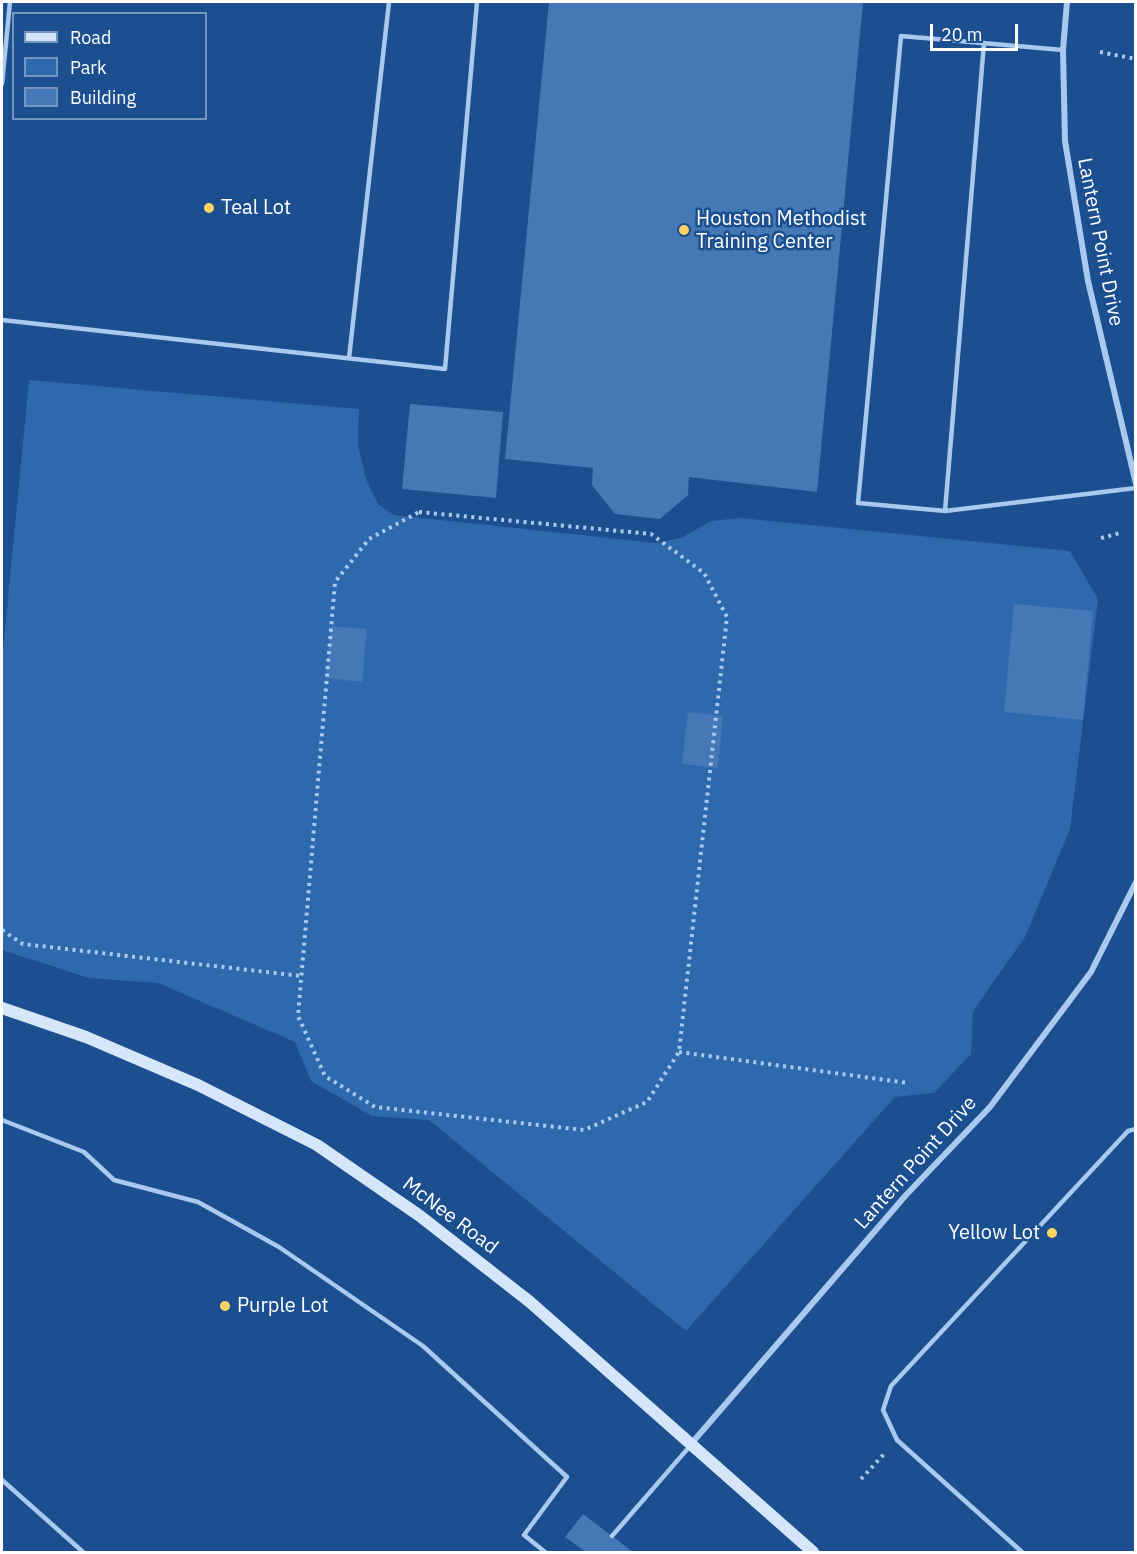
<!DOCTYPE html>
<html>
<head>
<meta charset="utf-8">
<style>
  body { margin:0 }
  #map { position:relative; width:1137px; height:1554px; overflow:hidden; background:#1b4f8f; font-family:"IBM Plex Sans",sans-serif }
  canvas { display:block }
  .frame { position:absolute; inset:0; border:3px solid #fff; pointer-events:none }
  .legend { position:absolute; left:12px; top:12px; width:195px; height:108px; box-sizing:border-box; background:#1b4f8f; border:2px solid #7695bc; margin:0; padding:8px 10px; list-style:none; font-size:18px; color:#fff }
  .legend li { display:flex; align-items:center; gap:12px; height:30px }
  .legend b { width:30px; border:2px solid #7695bc }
  .scale { position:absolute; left:930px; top:24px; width:88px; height:27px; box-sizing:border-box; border:3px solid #fff; border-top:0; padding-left:8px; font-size:18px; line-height:21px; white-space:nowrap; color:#fff; -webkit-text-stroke:4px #1b4f8f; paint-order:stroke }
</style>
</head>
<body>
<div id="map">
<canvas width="1137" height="1554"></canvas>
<div class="frame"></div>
<ul class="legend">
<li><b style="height:8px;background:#d6e6fa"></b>Road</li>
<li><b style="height:16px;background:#2e69ad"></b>Park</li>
<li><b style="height:16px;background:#4478b7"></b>Building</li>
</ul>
<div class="scale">20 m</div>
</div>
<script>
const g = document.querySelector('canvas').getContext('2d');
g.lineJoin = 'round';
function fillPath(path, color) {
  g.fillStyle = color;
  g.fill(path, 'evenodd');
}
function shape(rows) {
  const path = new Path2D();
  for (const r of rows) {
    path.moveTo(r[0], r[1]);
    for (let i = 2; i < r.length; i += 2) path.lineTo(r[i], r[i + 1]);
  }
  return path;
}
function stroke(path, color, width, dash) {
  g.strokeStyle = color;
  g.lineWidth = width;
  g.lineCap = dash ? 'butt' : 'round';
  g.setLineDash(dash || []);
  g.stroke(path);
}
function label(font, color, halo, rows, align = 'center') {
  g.font = font + ' "IBM Plex Sans",sans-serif';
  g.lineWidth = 5;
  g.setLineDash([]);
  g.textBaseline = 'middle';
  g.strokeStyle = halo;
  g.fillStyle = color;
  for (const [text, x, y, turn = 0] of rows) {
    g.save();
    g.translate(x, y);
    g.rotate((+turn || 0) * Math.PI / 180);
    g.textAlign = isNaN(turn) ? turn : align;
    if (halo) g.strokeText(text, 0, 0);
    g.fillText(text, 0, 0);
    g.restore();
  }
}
fillPath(shape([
  [29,380,359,409,358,445,366,479,378,504,394,515,655,543,681,538,711,521,740,518,1070,551,1098,599,1070,829,1025,937,973,1011,971,1054,934,1093,895,1097,686,1331,429,1120,372,1116,311,1081,295,1042,158,983,89,978,2,950,2,661]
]), '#2e69ad');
fillPath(shape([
  [549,2,863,2,817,492,689,477,688,495,660,519,615,514,592,485,593,468,505,459],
  [410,404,503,412,496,498,402,489],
  [1014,604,1093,611,1083,720,1004,712],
  [331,626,367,629,362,682,326,678],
  [688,712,723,716,718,768,682,764],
  [583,1514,633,1552,586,1552,565,1537]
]), '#4478b7');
stroke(shape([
  [1100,52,1136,59],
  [419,512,651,534,704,573,727,617,679,1052,647,1102,584,1130,375,1107,325,1076,298,1016,335,582,369,539,419,512],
  [1101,538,1120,533],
  [2,930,23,944,301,976],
  [679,1052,908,1083],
  [861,1479,885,1453]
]), '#a9c9ee', 4, [3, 4.5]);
stroke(shape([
  [1063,50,901,36,858,503,945,511,1136,488],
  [2,84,10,2],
  [2,320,445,369,477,2],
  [349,358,389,2],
  [945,511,984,43],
  [2,1120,84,1152,114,1180,198,1202,279,1247,423,1346,567,1477,524,1535,545,1552],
  [2,1480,83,1552],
  [612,1536,690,1446],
  [1022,1552,897,1440,883,1410,891,1386,1128,1131,1136,1129]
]), '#a9c9ee', 4.5);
stroke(shape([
  [1067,2,1063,50,1065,141,1088,281,1136,484],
  [691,1444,906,1195,990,1107,1091,972,1136,882]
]), '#a9c9ee', 6);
stroke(shape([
  [2,1008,86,1037,198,1085,317,1145,420,1216,530,1302,813,1552]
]), '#d6e6fa', 12);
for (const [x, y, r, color] of [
  [209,208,6,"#ffd166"],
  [684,230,6,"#ffd166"],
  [1052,1233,6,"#ffd166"],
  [225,1306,6,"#ffd166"]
]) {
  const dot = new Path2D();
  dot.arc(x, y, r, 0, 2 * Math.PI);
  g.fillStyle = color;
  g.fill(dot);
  stroke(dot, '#1b4f8f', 2);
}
label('20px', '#fff', '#1b4f8f', [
  ["Teal Lot",221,208],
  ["Houston Methodist",696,219],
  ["Training Center",696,242],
  ["Yellow Lot",1040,1233,"right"],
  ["Purple Lot",237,1306]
], 'left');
label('20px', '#fff', '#1b4f8f', [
  ["Lantern Point Drive",1100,242,79],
  ["Lantern Point Drive",916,1163,-48],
  ["McNee Road",450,1216,37]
]);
</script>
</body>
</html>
